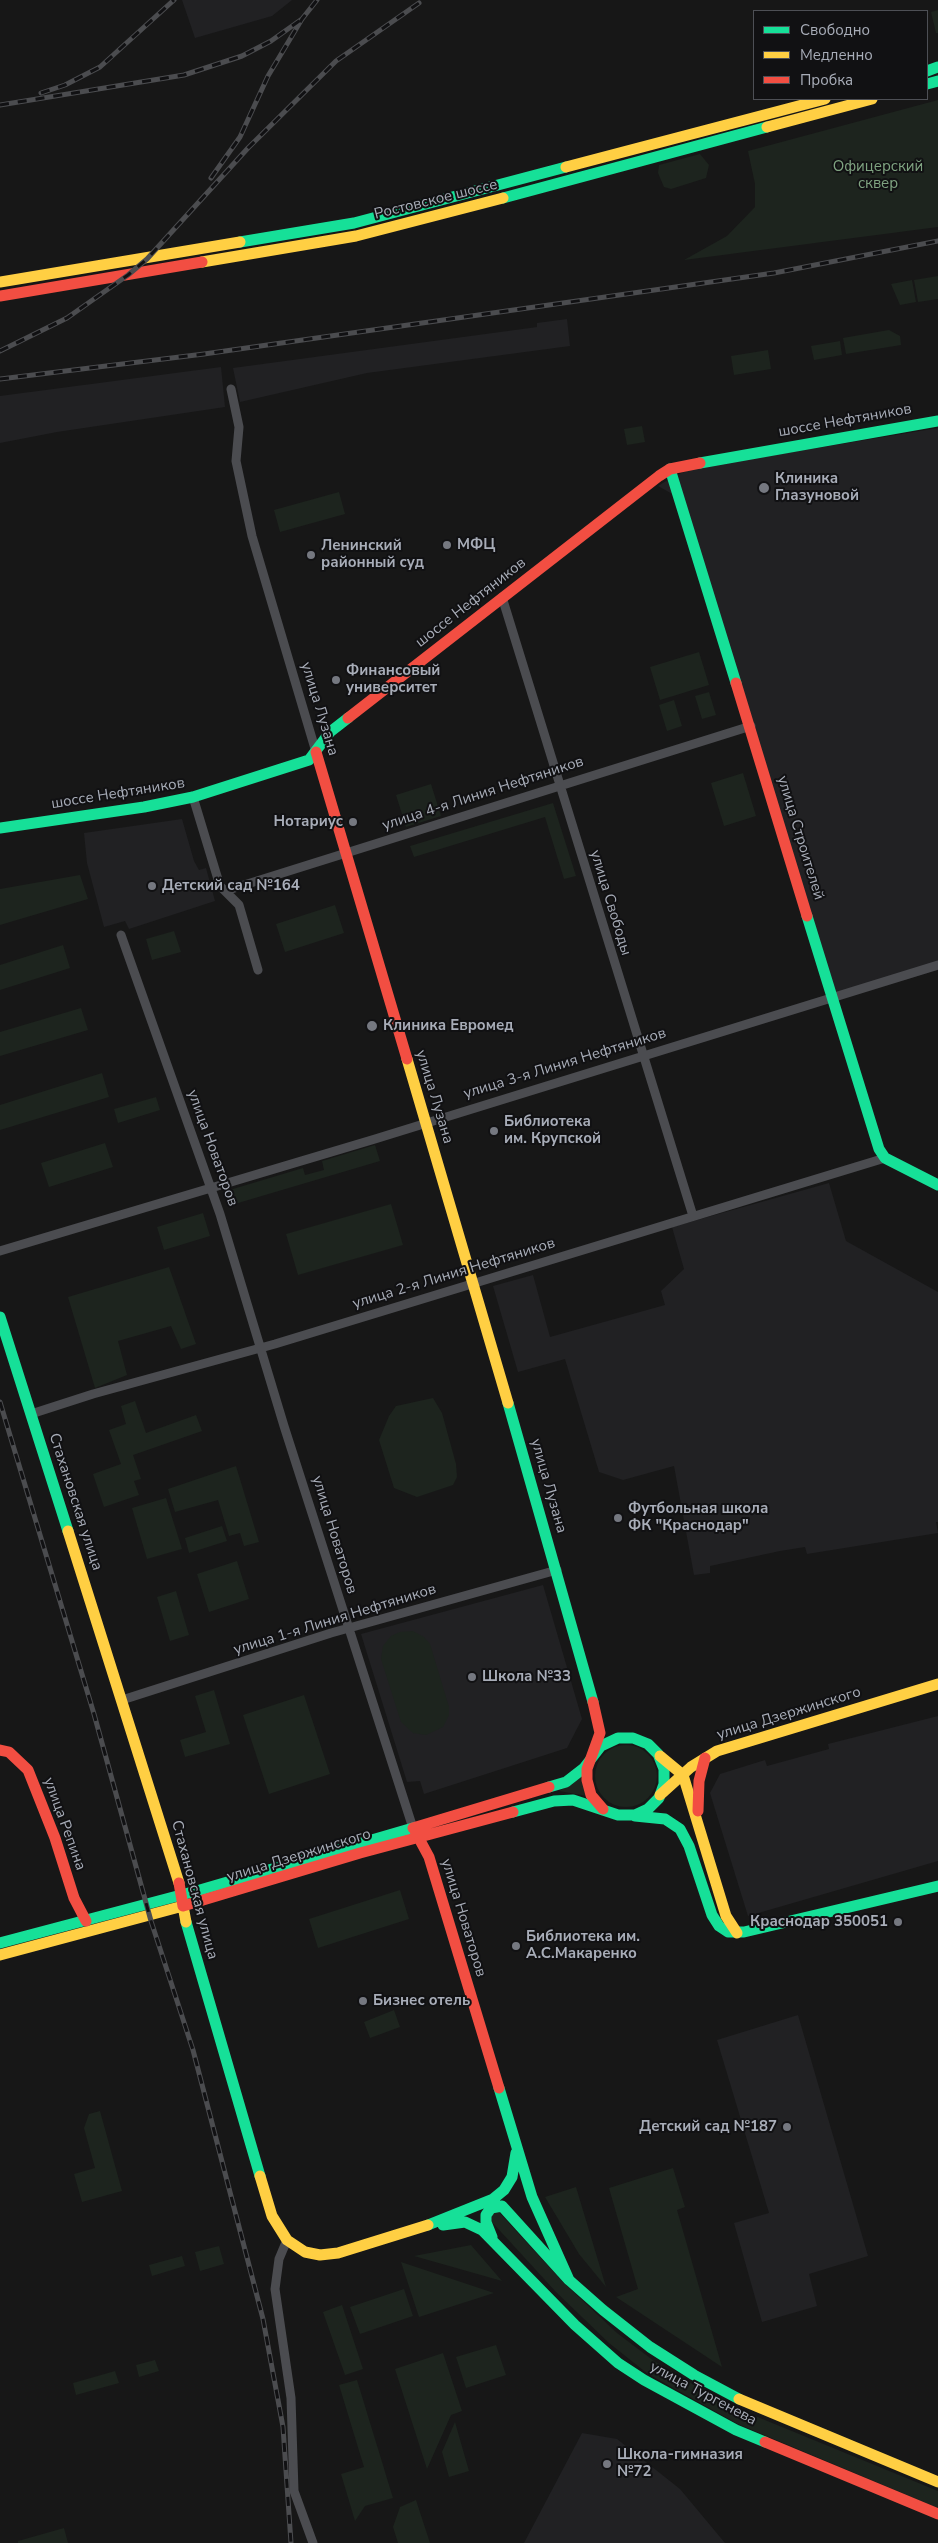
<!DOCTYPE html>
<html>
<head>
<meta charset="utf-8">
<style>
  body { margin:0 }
  #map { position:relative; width:938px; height:2543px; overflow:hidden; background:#171717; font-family:"Nunito Sans",sans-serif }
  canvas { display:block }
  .legend { position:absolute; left:753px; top:10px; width:175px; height:90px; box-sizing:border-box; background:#111113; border:1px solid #4d4f55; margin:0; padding:6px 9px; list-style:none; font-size:15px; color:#a8adb8 }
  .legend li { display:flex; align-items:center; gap:10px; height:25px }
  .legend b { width:25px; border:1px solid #4d4f55 }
</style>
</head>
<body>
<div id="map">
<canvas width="938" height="2543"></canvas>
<ul class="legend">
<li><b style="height:6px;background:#16e098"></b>Свободно</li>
<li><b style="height:6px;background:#ffcf43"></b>Медленно</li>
<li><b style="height:6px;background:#f24e42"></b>Пробка</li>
</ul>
</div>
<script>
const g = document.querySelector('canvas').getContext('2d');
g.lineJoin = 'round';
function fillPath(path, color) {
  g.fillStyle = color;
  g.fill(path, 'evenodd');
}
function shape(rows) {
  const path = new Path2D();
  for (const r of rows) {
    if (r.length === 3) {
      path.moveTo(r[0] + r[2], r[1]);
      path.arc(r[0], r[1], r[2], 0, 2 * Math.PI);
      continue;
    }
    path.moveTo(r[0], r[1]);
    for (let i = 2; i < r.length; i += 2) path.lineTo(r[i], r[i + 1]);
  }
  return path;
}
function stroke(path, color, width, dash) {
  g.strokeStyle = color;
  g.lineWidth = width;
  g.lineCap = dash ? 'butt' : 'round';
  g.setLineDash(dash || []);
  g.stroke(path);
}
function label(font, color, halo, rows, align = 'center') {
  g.font = font + ' "Nunito Sans",sans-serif';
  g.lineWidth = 4;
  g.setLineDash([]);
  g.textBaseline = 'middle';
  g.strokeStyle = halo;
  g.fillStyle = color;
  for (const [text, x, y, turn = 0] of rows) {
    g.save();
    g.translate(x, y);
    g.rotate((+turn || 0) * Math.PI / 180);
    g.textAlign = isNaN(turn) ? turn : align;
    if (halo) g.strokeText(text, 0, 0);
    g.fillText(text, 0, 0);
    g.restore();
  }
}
fillPath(shape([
  [182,0,292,0,272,16,195,38],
  [567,319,570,346,367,373,240,402,233,368,530,328,537,327,537,323],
  [221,367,225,407,57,432,0,443,0,396],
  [938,428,938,970,829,1002,676,496,658,486,676,475,696,468],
  [182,819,194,861,199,870,206,868,215,901,129,929,125,921,104,927,87,863,84,833],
  [829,1183,846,1241,938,1292,938,1522,936,1522,938,1533,807,1554,805,1547,780,1551,710,1566,710,1573,694,1575,674,1466,623,1480,599,1472,565,1359,518,1372,493,1286,533,1275,550,1337,665,1305,661,1291,684,1269,672,1227],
  [543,1585,582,1719,567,1748,424,1794,420,1781,407,1782,361,1634],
  [938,1716,938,1861,748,1916,710,1793,720,1774,765,1760,767,1766,829,1749,828,1744],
  [798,2015,868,2256,809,2274,817,2306,762,2322,734,2223,769,2213,717,2040],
  [582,2433,617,2439,680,2489,725,2543,524,2543]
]), '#212123');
fillPath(shape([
  [938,10,938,33,936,33,931,12],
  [938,100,938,227,684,260,727,236,755,207,755,184,748,151],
  [700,154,709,165,706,178,671,189,664,187,658,173,659,165],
  [938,276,938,299,918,302,914,280],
  [912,280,916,302,900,305,891,284],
  [889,330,900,336,901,345,846,354,843,338],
  [840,341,842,355,814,360,811,346],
  [768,350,771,369,734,375,731,356],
  [642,426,645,442,627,445,624,429],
  [339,492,345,514,280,532,274,510],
  [699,652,709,685,660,700,650,667],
  [709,692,716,715,702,719,695,696],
  [674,700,682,726,667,731,659,705],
  [743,773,756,816,724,826,711,783],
  [431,784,441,816,406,827,396,795],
  [553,803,576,876,564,879,545,817,414,857,410,846],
  [80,875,88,899,0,925,0,889],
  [335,905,344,933,285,952,276,924],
  [174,931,181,952,152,960,146,939],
  [63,945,70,968,0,990,0,965],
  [81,1008,88,1030,0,1056,0,1032],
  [102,1073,109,1097,0,1130,0,1105],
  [156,1097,160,1110,118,1123,114,1109],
  [105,1143,113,1167,49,1187,41,1163],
  [375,1145,380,1161,228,1206,223,1192,303,1168,305,1175,324,1170,322,1161],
  [391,1204,403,1245,298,1275,286,1234],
  [203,1213,210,1236,164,1250,157,1227],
  [169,1267,196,1344,181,1349,171,1326,118,1341,127,1375,95,1388,68,1297],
  [433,1398,442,1413,456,1464,457,1477,453,1485,417,1497,394,1488,379,1440,389,1416,396,1406],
  [135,1401,146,1433,196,1415,202,1431,133,1455,141,1479,134,1481,139,1495,104,1507,93,1474,121,1464,109,1430,126,1424,121,1406],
  [236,1466,259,1542,244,1546,240,1533,229,1536,218,1500,175,1512,168,1489],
  [166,1498,182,1549,147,1559,132,1508],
  [222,1526,227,1541,189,1553,185,1538],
  [237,1561,249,1599,209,1612,197,1574],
  [176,1591,189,1635,170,1641,157,1597],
  [413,1631,424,1637,430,1644,449,1707,449,1715,443,1727,426,1735,413,1733,401,1722,381,1659,383,1646,391,1636,400,1632],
  [214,1690,230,1744,185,1757,180,1740,206,1732,195,1696],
  [304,1695,330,1774,269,1794,243,1715],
  [626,1776,31],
  [583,1775,587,1796,559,1791,572,1784],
  [400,1890,409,1919,318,1948,309,1919],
  [394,2010,400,2027,370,2038,364,2022],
  [100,2111,122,2191,82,2202,74,2174,95,2168,84,2128,89,2114],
  [673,2168,685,2207,677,2210,722,2367,616,2297,638,2289,609,2188],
  [576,2187,606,2287,579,2254,545,2197],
  [496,2209,563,2282,617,2333,654,2361,699,2388,743,2411,938,2491,938,2508,738,2424,648,2374,609,2343,556,2292,491,2221,490,2213],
  [471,2245,502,2281,414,2256],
  [219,2246,224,2264,200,2271,195,2252],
  [182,2256,185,2266,152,2276,149,2265],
  [401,2262,494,2293,419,2317],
  [404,2289,413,2316,360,2334,350,2307],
  [342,2305,363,2369,345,2375,323,2312],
  [496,2345,506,2375,466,2388,456,2357],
  [443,2353,462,2411,451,2415,427,2469,395,2369],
  [155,2360,159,2371,139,2377,136,2365],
  [115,2371,119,2383,76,2395,73,2383],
  [357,2380,393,2498,365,2506,355,2521,341,2474,364,2467,339,2385],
  [455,2422,469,2471,449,2477,442,2452],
  [416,2500,430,2543,398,2543,393,2527,400,2507],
  [64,2528,68,2543,18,2543,18,2541]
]), '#1d241e');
stroke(shape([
  [231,389,239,427,236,461,252,536,316,752],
  [502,597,693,1216],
  [193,797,220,886,239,905,258,970],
  [225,891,751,726],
  [121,935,220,1214,284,1426,413,1828],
  [0,1251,375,1139,938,965],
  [31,1414,93,1394,275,1344,885,1158],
  [122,1700,331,1633,557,1570],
  [287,2240,279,2259,275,2289,291,2398,294,2491,313,2543]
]), '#4b4c50', 9);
stroke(shape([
  [927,71,938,67],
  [927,84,938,81],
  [503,198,767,127],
  [240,242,354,223,566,167],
  [700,463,938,421],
  [670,469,736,683],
  [0,828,144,807,193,797,309,760,330,732,348,718],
  [807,916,879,1149,885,1158,938,1185],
  [0,1317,68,1531],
  [508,1403,593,1702],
  [513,1812,554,1801,573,1800,618,1815,635,1815,648,1809,659,1798,664,1784,664,1769,658,1754,648,1744,633,1738,618,1738,601,1746,584,1768,566,1782,549,1787],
  [635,1816,665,1819,680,1829,689,1846,712,1915,719,1926,728,1932,744,1932,938,1886],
  [186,1922,260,2176],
  [0,1943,200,1890,413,1828,415,1831],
  [499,2088,532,2197,569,2280],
  [428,2225,493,2199,504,2190,512,2177,516,2153],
  [443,2225,465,2222,482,2230,575,2325,618,2363,644,2380,736,2430,765,2442],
  [492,2237,486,2222,486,2215,491,2208,502,2206,569,2280,603,2310,650,2347,694,2375,739,2399]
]), '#16e098', 11);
stroke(shape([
  [767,127,872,99],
  [566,167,825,99],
  [202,262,356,236,503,198],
  [0,282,240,242],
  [407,1059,508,1403],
  [68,1531,179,1883],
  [660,1756,683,1775,726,1916,737,1933],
  [660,1795,691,1767,717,1751,938,1684],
  [0,1955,183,1906,186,1922],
  [260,2176,272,2216,287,2240,305,2252,320,2255,338,2253,428,2225],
  [739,2399,938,2482]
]), '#ffcf43', 11);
stroke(shape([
  [0,296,202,262],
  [736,683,807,916],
  [348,718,659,476,670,469,700,463],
  [316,752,407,1059],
  [593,1702,600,1733,587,1769,587,1780,591,1795,603,1809],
  [0,1750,9,1752,28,1770,55,1838,74,1898,86,1921],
  [698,1811,699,1781,705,1758],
  [413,1828,549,1787],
  [415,1831,429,1857,499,2088],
  [179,1883,183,1906,360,1853,513,1812],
  [765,2442,938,2514]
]), '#f24e42', 11);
const rail = shape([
  [41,93,65,85,100,67,174,0],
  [0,105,184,75,242,56,271,41,302,19],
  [211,178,240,137,268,76,302,19,317,0],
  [0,351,67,318,128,275,147,259,248,148,336,61,419,3],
  [0,379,204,354,774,273,938,241],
  [0,1402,94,1714,151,1921,193,2050,263,2319,283,2427,291,2543]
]);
stroke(rail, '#4b4c4f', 5);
stroke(rail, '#111113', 3, [9]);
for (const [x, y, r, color] of [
  [764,488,6,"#757880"],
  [447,545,5,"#757880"],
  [311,555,5,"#757880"],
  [336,680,5,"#757880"],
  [353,822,5,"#757880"],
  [152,886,5,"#757880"],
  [372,1026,6,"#757880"],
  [494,1131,5,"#757880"],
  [618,1518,5,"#757880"],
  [472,1677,5,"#757880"],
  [898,1922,5,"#757880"],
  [516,1946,5,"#757880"],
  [363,2001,5,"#757880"],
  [787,2127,5,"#757880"],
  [607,2464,5,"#757880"]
]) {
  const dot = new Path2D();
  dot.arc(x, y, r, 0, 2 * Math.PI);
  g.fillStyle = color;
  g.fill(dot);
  stroke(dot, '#111113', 2);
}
label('15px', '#7fa381', '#111113', [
  ["Офицерский",878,167],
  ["сквер",878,184]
]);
label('15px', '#a8adb8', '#111113', [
  ["Ростовское шоссе",436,200,-14],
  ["шоссе Нефтяников",845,421,-10],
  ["шоссе Нефтяников",471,603,-38],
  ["улица Лузана",319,709,73],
  ["шоссе Нефтяников",118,794,-9],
  ["улица 4-я Линия Нефтяников",483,794,-18],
  ["улица Строителей",800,838,73],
  ["улица Свободы",610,903,73],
  ["улица 3-я Линия Нефтяников",565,1064,-17],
  ["улица Лузана",434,1097,73],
  ["улица Новаторов",212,1148,70],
  ["улица 2-я Линия Нефтяников",454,1274,-17],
  ["улица Лузана",548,1486,74],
  ["Стахановская улица",75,1502,72],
  ["улица Новаторов",334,1535,73],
  ["улица 1-я Линия Нефтяников",335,1620,-17],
  ["улица Дзержинского",789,1714,-17],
  ["улица Репина",64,1824,70],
  ["улица Дзержинского",299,1856,-17],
  ["Стахановская улица",194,1890,75],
  ["улица Новаторов",463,1918,73],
  ["улица Тургенева",703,2394,28]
]);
label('bold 15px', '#a8adb8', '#111113', [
  ["Клиника",775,479],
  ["Глазуновой",775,496],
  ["МФЦ",457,545],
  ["Ленинский",321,546],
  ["районный суд",321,563],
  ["Финансовый",346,671],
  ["университет",346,688],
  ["Нотариус",343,822,"right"],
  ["Детский сад №164",162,886],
  ["Клиника Евромед",383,1026],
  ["Библиотека",504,1122],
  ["им. Крупской",504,1139],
  ["Футбольная школа",628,1509],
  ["ФК \"Краснодар\"",628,1526],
  ["Школа №33",482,1677],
  ["Краснодар 350051",888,1922,"right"],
  ["Библиотека им.",526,1937],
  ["А.С.Макаренко",526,1954],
  ["Бизнес отель",373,2001],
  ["Детский сад №187",777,2127,"right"],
  ["Школа-гимназия",617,2455],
  ["№72",617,2472]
], 'left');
</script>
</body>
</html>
